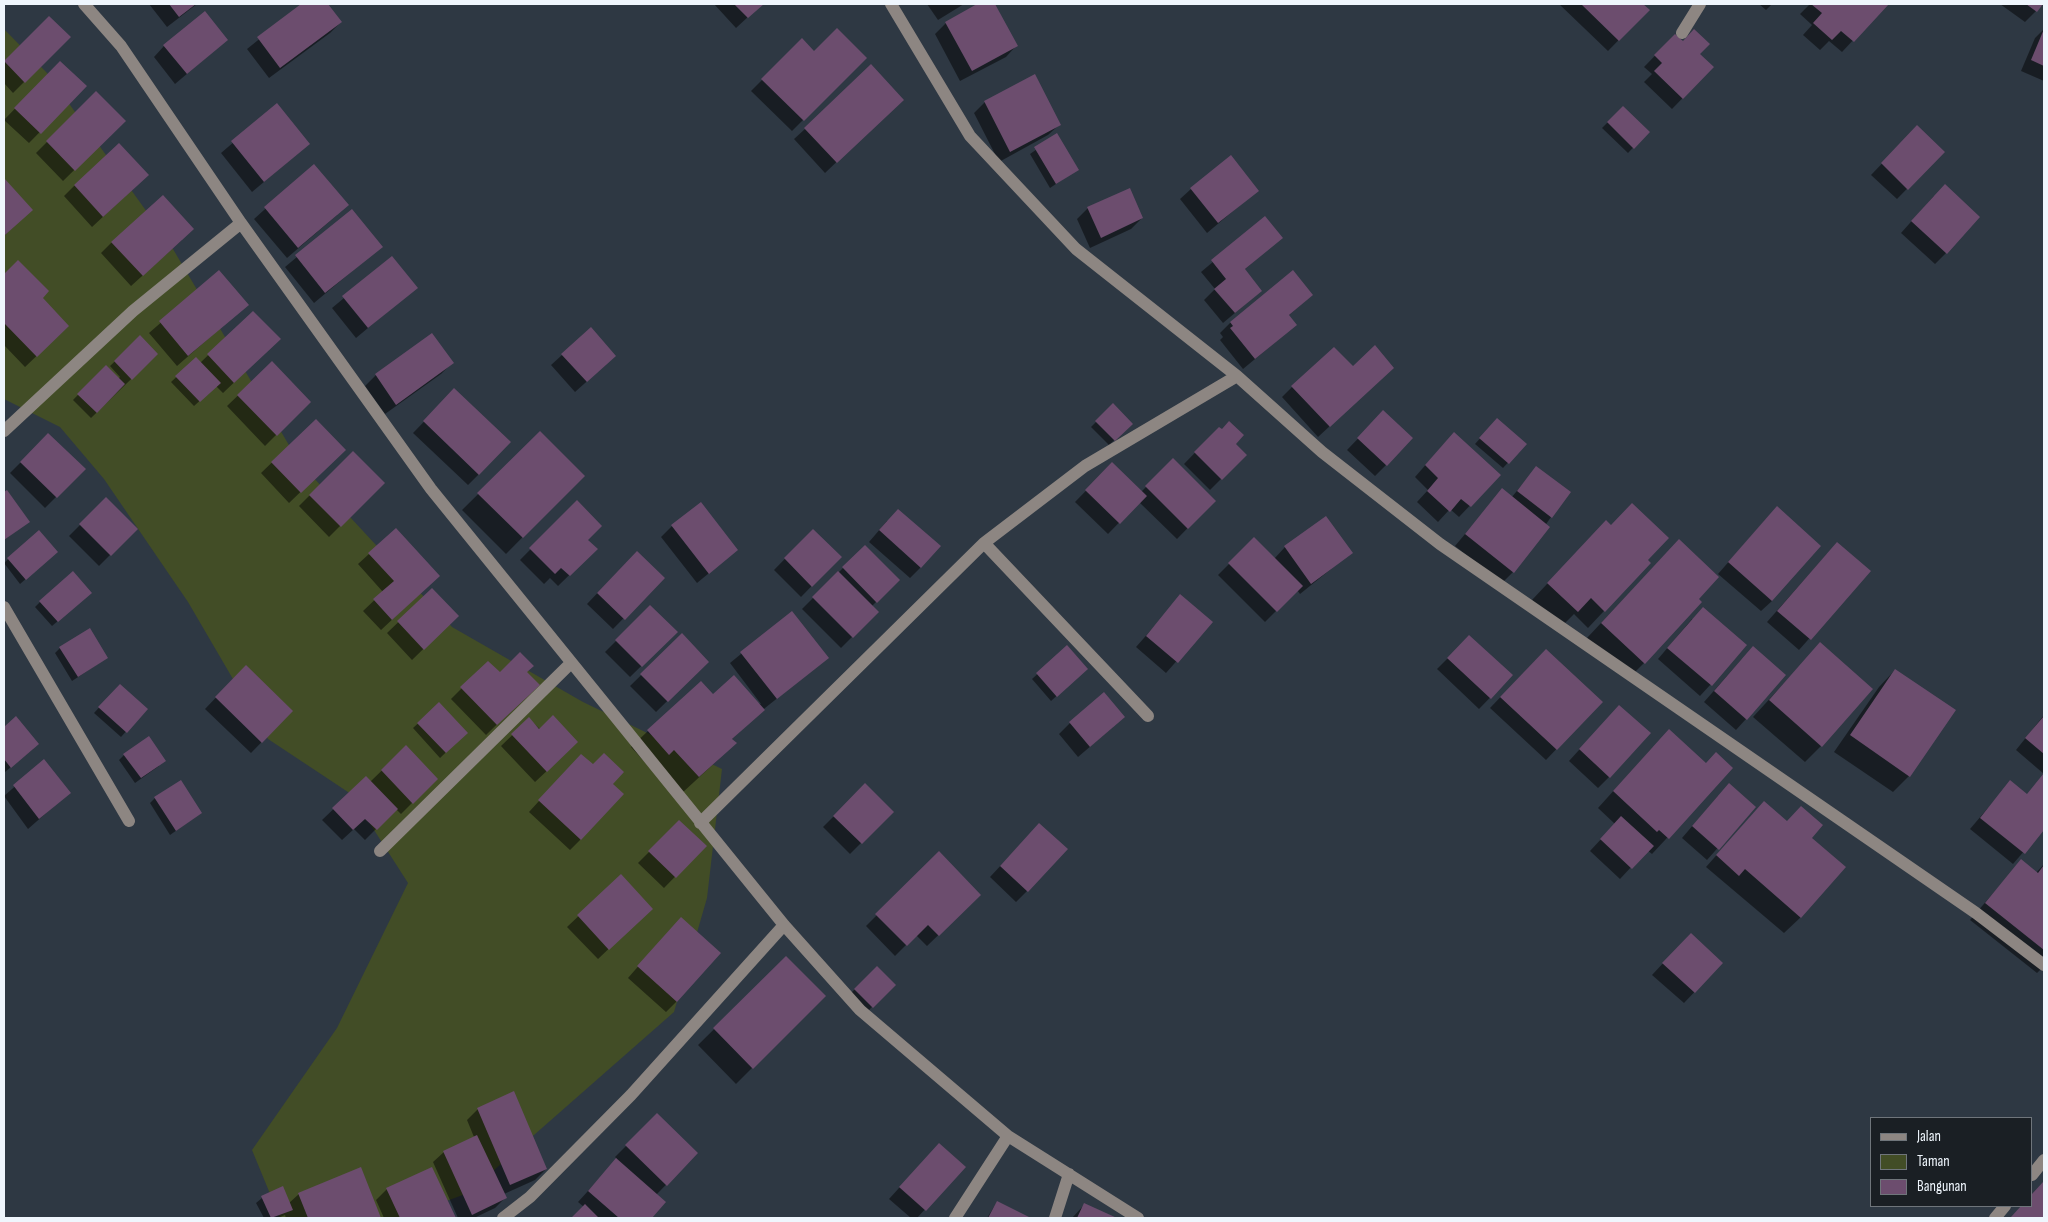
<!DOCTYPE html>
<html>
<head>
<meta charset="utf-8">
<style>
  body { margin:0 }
  #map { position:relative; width:2048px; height:1222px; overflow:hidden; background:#2e3843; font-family:"Sofia Sans Condensed",sans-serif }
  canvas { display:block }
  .frame { position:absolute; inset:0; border:5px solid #eff6fd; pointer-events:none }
  .legend { position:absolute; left:1870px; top:1117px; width:162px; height:90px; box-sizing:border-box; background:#1a1f24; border:1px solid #6f757b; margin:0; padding:6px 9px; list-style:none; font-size:15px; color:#eff6fd }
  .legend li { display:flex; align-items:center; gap:10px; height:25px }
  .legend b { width:25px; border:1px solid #6f757b }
</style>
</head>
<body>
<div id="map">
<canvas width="2048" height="1222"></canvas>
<div class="frame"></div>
<ul class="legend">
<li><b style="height:6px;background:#8d8682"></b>Jalan</li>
<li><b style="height:14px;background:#424d26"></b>Taman</li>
<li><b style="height:14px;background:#6c4d6e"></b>Bangunan</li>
</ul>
</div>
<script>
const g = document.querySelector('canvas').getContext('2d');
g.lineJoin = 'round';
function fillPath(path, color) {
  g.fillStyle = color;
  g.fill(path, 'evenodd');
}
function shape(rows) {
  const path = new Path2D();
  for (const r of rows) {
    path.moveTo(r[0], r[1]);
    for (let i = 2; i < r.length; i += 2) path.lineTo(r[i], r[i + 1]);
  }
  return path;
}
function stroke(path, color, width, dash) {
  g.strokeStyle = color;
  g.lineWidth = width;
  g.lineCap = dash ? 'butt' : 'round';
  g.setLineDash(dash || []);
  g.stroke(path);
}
fillPath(shape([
  [4,29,47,73,170,244,299,462,452,627,583,702,722,769,707,898,674,1012,468,1193,401,1218,280,1218,252,1150,337,1028,408,883,351,794,268,739,188,602,104,479,60,427,4,399]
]), '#424d26');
fillPath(shape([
  [149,4,197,4,167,27],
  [303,4,327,4,341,22,330,33,269,78,247,49],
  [714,4,762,4,736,28],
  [927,4,964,4,938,20],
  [980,4,994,4,1016,46,1006,57,960,81,935,34,946,23],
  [1559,4,1642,4,1648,10,1608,51],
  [1759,4,1772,4,1766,10],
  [1810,4,1887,4,1842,52,1829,41,1820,50,1803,35,1812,25,1800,14],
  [2000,4,2043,4,2025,22],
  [49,18,69,37,13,93,4,83,4,62],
  [2044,29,2044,81,2021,71,2035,38],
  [1675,35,1712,68,1672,109,1644,82,1652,74,1644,67],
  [227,40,175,84,154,57,164,46],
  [802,40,814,52,865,58,792,131,751,91],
  [60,62,85,86,29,143,4,120],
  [96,93,124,121,63,181,36,153],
  [985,102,1059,125,1048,135,999,162,974,113],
  [277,105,309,144,252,192,221,153],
  [1622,108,1648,132,1628,153,1602,128],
  [891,110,825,173,794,139,805,129],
  [1917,127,1943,152,1897,199,1871,175],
  [1057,135,1078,169,1050,188,1030,154],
  [314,165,337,215,287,258,254,219],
  [4,180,31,210,4,236],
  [75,185,136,186,92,227,64,196],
  [1191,189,1257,191,1207,233,1180,199],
  [1934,196,1946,253,1935,264,1901,233],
  [1088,208,1142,218,1131,229,1090,248,1077,219],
  [352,211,381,247,314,303,285,267],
  [1265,218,1281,238,1244,270,1261,291,1223,323,1204,300,1215,289,1201,272],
  [182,240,131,286,101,253,112,242],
  [392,258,416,288,356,338,332,308],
  [18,261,41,298,68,326,25,367,4,345,4,275],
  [219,272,247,305,177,366,149,333],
  [1312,295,1288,316,1284,335,1243,369,1220,340,1223,337,1220,333,1231,322],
  [253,312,268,350,223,393,216,386,194,406,171,382,196,359,200,363],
  [432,335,452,363,441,374,385,414,365,386,376,375],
  [140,337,157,354,91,418,73,400,106,366,118,379,120,377,110,366],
  [562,355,603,367,575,392,551,365],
  [272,363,309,402,265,446,227,406],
  [1382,378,1318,437,1282,397,1292,387],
  [444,401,479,474,468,485,413,433],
  [1113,405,1131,424,1109,445,1091,427],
  [316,420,344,450,289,503,261,473],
  [1373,423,1386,465,1375,476,1347,450],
  [1492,425,1525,444,1503,468,1475,444],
  [1219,428,1245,455,1210,490,1184,464],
  [540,433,583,476,506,554,462,510],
  [48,435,84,469,45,508,10,473],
  [1443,445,1499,475,1459,517,1450,509,1438,522,1417,502,1428,490,1415,477],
  [353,452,383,483,329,537,299,506],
  [1173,460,1214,501,1177,539,1139,502,1108,534,1075,502,1112,464,1141,492],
  [1536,468,1551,517,1513,572,1502,583,1455,546,1502,490,1511,498],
  [7,491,28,522,4,540,4,494],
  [106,499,136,529,99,566,69,536],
  [577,502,586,540,596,549,558,586,550,578,544,584,520,560],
  [1766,519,1772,601,1761,611,1718,574],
  [887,521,921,567,910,578,869,542],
  [672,526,737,550,697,583,661,537],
  [813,530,840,557,801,597,774,570],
  [38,532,51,557,20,584,4,563],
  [1590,538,1649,563,1588,628,1574,614,1561,627,1532,600],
  [1254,539,1274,559,1285,547,1351,553,1300,594,1297,590,1265,622,1218,575],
  [865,546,898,580,872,606,877,612,841,648,802,609],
  [369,554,427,587,381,630,363,611,383,592,358,564],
  [1827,554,1869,571,1799,650,1767,622],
  [1663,557,1644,663,1628,679,1586,639],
  [626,563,663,578,613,629,587,604],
  [432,590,457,616,412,660,387,633],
  [1181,596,1211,622,1166,673,1136,647],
  [85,598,52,626,35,607,40,602],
  [650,607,676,632,630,677,605,652],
  [792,612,828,658,765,708,731,740,719,759,682,793,652,770,631,747,648,731,713,696,761,704,730,663],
  [1692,619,1746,646,1700,696,1658,659],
  [682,635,707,662,656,712,630,686],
  [1469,637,1511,676,1479,709,1437,669],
  [1820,644,1821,746,1805,762,1753,717],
  [1067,647,1081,674,1051,701,1032,679],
  [60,648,107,658,72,681,55,653],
  [1742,659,1746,719,1736,730,1704,702],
  [1535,661,1601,702,1546,760,1490,708],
  [488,662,500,674,526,672,527,695,486,735,451,699],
  [246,666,292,711,251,753,205,709],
  [1895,670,1909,776,1893,792,1834,752,1879,687],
  [120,685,146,709,121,737,94,713],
  [439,704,466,733,440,758,413,728],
  [2044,715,2044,774,2016,750],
  [1609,717,1609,777,1598,788,1569,761],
  [16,718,33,749,5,772,4,728],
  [529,719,566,753,535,782,501,746],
  [1070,723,1113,727,1078,757,1059,734],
  [406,747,436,779,401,814,396,809,365,840,354,829,342,840,322,820,366,778,370,782],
  [1653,747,1706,764,1732,768,1652,854,1647,850,1620,879,1590,851,1615,824,1598,808],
  [124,755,159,766,135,783,119,760],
  [44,761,69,793,28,829,4,796],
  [571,766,611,784,581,839,570,850,529,812],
  [2044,774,2044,828,2013,864,1970,829,2010,782,2027,795],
  [865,785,892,812,850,854,823,827],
  [1718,796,1754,807,1707,860,1682,838],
  [155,798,201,813,170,835,150,803],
  [1753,814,1786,822,1811,838,1801,917,1784,933,1706,867],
  [679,822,705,846,664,888,638,863],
  [1029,835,1027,891,1016,902,990,877],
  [939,853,980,895,927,946,916,935,895,956,866,926],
  [2021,861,2036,873,2044,864,2044,966,2037,973,1970,920],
  [621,876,640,919,598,959,567,927],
  [670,930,677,1001,666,1012,628,978],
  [1680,945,1722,963,1684,1003,1652,975],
  [786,958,824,996,736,1084,698,1045],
  [877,967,894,985,867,1012,849,995],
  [478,1109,546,1169,535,1180,504,1194,506,1197,495,1208,474,1218,458,1218,433,1162,444,1152,474,1137,467,1120],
  [657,1115,697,1153,656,1195,665,1202,650,1218,573,1218,584,1207,578,1202,617,1159,615,1157],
  [928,1156,964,1167,917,1218,911,1218,889,1199],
  [360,1169,380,1218,286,1218,285,1215,278,1218,264,1218,256,1203,262,1198,283,1188,289,1203,299,1194],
  [431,1169,455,1218,384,1218,376,1200,387,1189],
  [2043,1184,2044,1218,2010,1218,2022,1206,2032,1206,2032,1195],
  [997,1202,1027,1217,1026,1218,987,1218],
  [1084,1205,1114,1218,1072,1218]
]), '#0007');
fillPath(shape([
  [169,4,196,4,179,17],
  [301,4,328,4,342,22,280,68,257,37],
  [734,4,764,4,748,18],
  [977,4,995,4,1018,46,972,71,945,22],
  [1581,4,1643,4,1650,10,1619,41],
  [1811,4,1889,4,1854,42,1841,31,1832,40,1813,23,1822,13],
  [2026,4,2043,4,2037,12],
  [205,11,228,40,187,74,163,45],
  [49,16,71,37,25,83,4,61],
  [837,28,867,58,804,121,761,79,802,38,814,51],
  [1694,29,1710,44,1700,54,1714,67,1683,99,1654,71,1662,63,1654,55,1675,34,1683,41],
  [2044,29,2044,66,2031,60],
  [60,61,87,86,41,134,14,108],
  [871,64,904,100,837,163,804,128],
  [1035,74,1061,125,1010,152,984,101],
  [96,91,126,121,75,171,46,141],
  [277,103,310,144,264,182,231,141],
  [1623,106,1650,132,1634,149,1607,122],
  [1917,125,1945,152,1908,190,1881,163],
  [1057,133,1079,170,1056,184,1034,147],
  [119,143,149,175,103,217,74,185],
  [1231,155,1259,191,1218,223,1190,188],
  [314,164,349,205,298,248,264,207],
  [4,178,33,210,5,235,4,234],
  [1945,184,1980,217,1947,254,1911,221],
  [1130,188,1143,218,1101,238,1087,207],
  [163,195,194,229,143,276,111,242],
  [352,209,383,247,325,293,295,255],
  [1265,216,1283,238,1245,269,1262,291,1235,313,1214,289,1226,279,1211,260],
  [392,256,418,288,368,328,342,296],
  [18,260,49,291,43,298,69,326,37,357,4,323,4,274],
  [219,270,249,305,188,356,159,321],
  [1293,270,1313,295,1289,315,1297,325,1255,359,1230,328,1233,326,1230,322],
  [253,311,281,339,234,383,207,354],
  [591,327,616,356,587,382,561,354],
  [432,333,454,363,396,405,375,374],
  [140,335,158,354,132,380,114,361],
  [1375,345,1394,368,1330,427,1291,386,1334,347,1353,366],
  [196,357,221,383,200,402,175,376],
  [272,361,311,402,277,436,237,395],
  [106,365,125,384,97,413,77,394],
  [454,388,511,442,479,475,423,421],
  [1113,403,1133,424,1115,441,1095,421],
  [1383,410,1413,438,1387,466,1357,438],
  [1497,418,1527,444,1509,464,1479,438],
  [316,419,346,450,301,493,271,462],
  [1229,421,1244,435,1236,444,1247,455,1222,480,1194,452,1219,427,1222,429],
  [540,431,585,476,523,538,477,493],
  [1454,432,1501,475,1471,507,1461,499,1450,512,1427,491,1438,478,1425,465],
  [48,433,86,469,57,498,20,462],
  [353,451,385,483,341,527,309,495],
  [1173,458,1216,501,1188,529,1145,486],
  [1112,462,1147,496,1120,524,1085,490],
  [1536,466,1571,492,1552,518,1517,491],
  [1502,488,1550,527,1514,573,1465,534],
  [7,490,30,522,4,540,4,492],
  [106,497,138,529,111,556,79,524],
  [577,500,602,526,588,540,598,549,570,576,561,568,555,574,529,548],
  [701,502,738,550,709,574,671,525],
  [1632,503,1669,538,1648,560,1651,563,1605,612,1591,598,1578,612,1547,583,1606,520,1611,525],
  [1777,506,1821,546,1772,601,1728,562],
  [898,509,941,546,921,568,879,530],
  [1326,516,1353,553,1311,584,1284,546],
  [396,528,440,576,392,620,373,599,394,581,368,553],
  [813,529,842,557,812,587,784,558],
  [39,530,58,552,26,580,7,558],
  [1254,537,1303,586,1277,612,1228,563],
  [1679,539,1719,577,1699,599,1702,602,1645,664,1601,623],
  [1837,542,1871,571,1811,640,1777,611],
  [865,545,900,580,877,603,842,567],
  [637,551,665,578,625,620,597,593],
  [73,571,92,593,58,622,39,601],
  [838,571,879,612,853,638,812,597],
  [432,588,459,616,424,650,397,621],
  [1180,594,1213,622,1178,663,1146,636],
  [650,605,678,632,642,667,615,640],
  [1703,607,1747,645,1712,686,1667,648],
  [792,611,829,658,777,699,740,652],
  [90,628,108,658,78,677,59,647],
  [682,633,709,662,668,702,640,674],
  [1469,635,1513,675,1491,699,1447,658],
  [1820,642,1873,689,1822,747,1769,700],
  [1067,645,1088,669,1057,697,1036,673],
  [1753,646,1786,675,1747,720,1714,691],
  [1546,649,1603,702,1557,750,1500,697],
  [520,652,534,666,527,672,540,685,497,725,460,687,488,661,500,672],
  [246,665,293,711,262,743,215,697],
  [1895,669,1956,710,1910,777,1850,735],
  [734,675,765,710,732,739,737,743,699,777,674,750,669,755,647,730,701,681,713,694],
  [120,684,148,709,127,733,98,707],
  [1104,692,1125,717,1090,747,1069,722],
  [439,702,468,733,446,753,417,723],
  [1619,705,1651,733,1610,778,1579,749],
  [553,715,578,742,547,772,511,734,529,717,539,729],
  [16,716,39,744,11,768,4,759,4,727],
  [2044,716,2044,754,2025,738],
  [1669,729,1706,763,1716,752,1733,768,1669,839,1659,830,1657,832,1613,791],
  [149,736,166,761,141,778,123,754],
  [406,745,438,779,413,804,381,770],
  [604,753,624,772,613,784,624,794,581,840,538,800,581,754,593,764],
  [44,759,71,793,39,819,13,785],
  [2044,773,2044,830,2025,854,1980,818,2010,780,2027,794],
  [366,776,398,809,377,830,365,819,353,830,332,808],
  [181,780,202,813,176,831,154,797],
  [865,783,894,812,862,844,833,816],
  [1729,783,1756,807,1719,850,1692,826],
  [1764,801,1787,821,1801,806,1823,825,1812,838,1846,867,1801,918,1745,869,1739,876,1716,855],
  [1621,816,1654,846,1632,869,1600,839],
  [679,820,707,846,676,878,648,851],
  [1039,823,1068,849,1028,892,1000,866],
  [939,851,981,895,939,936,928,925,907,946,875,914],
  [2021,859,2038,873,2044,865,2044,950,1985,903],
  [621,874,653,909,609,950,577,915],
  [681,917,721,953,677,1002,637,966],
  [1691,933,1723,963,1695,993,1662,963],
  [786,956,826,996,753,1069,713,1028],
  [877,966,896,985,873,1008,854,989],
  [514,1091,547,1169,510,1185,477,1108],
  [657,1113,698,1153,667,1186,625,1145],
  [477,1135,507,1198,472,1215,443,1151],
  [939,1143,966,1167,926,1211,899,1187],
  [616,1158,666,1202,652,1218,619,1218,588,1191],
  [361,1167,381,1218,308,1218,298,1193],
  [432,1167,456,1218,400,1218,386,1188],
  [2043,1182,2044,1218,2010,1218,2021,1206,2032,1206,2032,1194],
  [283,1186,293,1210,271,1218,261,1196],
  [997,1201,1029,1217,1028,1218,988,1218],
  [1084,1203,1117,1218,1077,1218],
  [585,1204,599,1218,571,1218]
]), '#6c4d6e');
stroke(shape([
  [84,4,121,46,241,223,431,489,784,925,860,1010,1008,1136,1138,1218],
  [891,4,970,136,1076,249,1237,376,1322,452,1440,544,1976,913,2044,965],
  [1682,33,1700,4],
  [4,431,133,311,241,223],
  [984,543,1148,716],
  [4,607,129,821],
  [700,823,984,543,1085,466,1237,376],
  [380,851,571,663],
  [2032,1175,2044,1160],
  [503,1218,530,1197,631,1095,784,925],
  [955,1218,1008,1136],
  [1055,1218,1069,1174],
  [1995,1218,2005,1206]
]), '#8d8682', 12);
</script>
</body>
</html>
